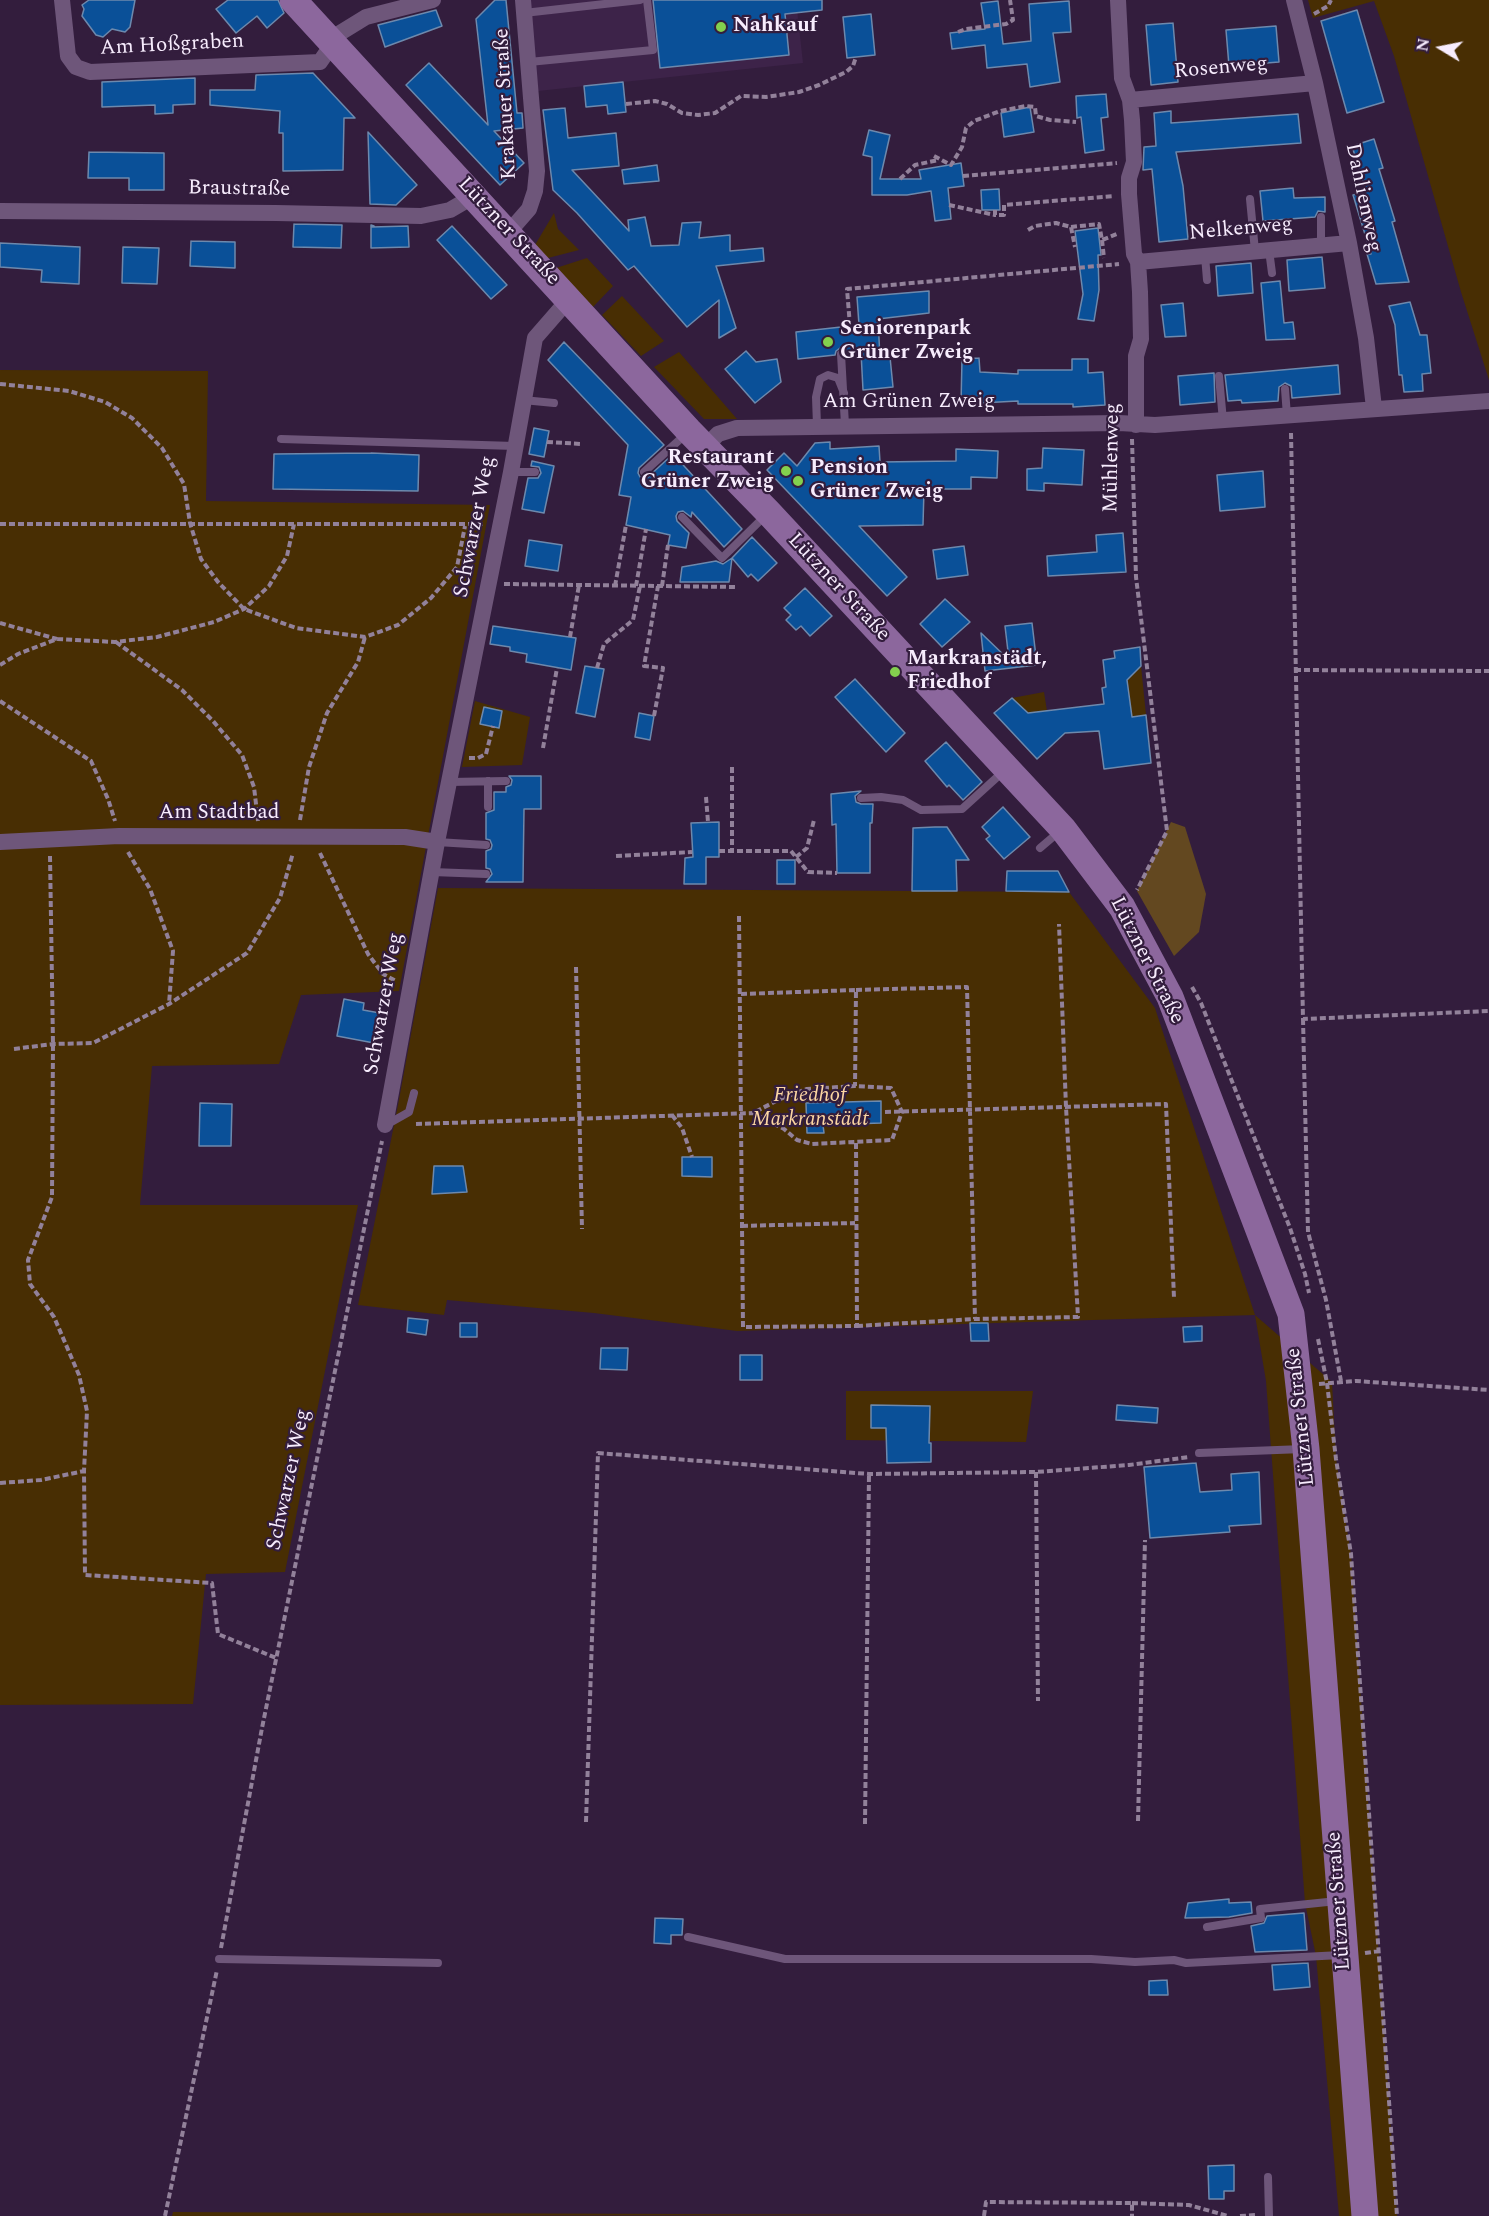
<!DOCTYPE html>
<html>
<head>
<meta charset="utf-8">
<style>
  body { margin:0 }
  #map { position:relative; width:1489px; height:2216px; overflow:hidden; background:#331d3d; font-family:Spectral,serif }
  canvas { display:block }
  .north { position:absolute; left:1411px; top:18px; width:60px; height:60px; -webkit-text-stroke:4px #331d3d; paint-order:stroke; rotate:280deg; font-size:16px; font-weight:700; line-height:24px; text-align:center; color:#f7ecfd }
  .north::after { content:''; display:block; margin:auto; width:21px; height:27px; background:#f7ecfd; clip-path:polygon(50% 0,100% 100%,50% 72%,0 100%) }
</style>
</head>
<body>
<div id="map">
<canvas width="1489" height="2216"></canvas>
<div class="north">N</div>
</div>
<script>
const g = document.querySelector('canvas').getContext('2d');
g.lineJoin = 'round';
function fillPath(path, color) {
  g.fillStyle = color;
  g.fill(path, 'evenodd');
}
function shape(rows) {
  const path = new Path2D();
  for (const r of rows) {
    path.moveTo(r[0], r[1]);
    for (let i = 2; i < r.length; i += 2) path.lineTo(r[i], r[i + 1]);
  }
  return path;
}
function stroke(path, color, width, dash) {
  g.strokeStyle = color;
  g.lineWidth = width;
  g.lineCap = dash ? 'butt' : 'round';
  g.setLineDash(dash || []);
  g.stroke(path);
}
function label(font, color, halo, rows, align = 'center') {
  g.font = font + ' Spectral,serif';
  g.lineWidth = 4.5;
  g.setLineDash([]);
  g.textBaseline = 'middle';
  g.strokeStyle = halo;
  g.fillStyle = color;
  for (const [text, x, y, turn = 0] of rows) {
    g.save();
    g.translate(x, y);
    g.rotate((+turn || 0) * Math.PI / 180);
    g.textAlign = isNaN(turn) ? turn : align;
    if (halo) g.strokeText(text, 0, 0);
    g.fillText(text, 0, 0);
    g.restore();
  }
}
fillPath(shape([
  [528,0,796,0,803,63,538,91]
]), '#3d2349');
fillPath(shape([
  [1308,0,1489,0,1489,380,1461,292,1394,56,1374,1,1313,18],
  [554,213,558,229,579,250,548,258,535,245],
  [587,258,613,286,593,307,556,268],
  [622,296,664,341,641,356,602,315],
  [679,352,737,419,704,419,654,367],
  [0,370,208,371,206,501,490,505,399,991,301,995,279,1064,152,1066,140,1205,358,1205,285,1572,206,1574,193,1704,0,1705],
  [1141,666,1146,715,1132,717,1127,676,1131,676],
  [1044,692,1047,711,1028,713,1012,698],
  [475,701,530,717,522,765,462,767],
  [438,888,1069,892,1155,1008,1255,1315,1332,1382,1336,1459,1351,1555,1397,2216,1339,2216,1316,1956,1305,1903,1266,1381,1255,1315,737,1331,594,1313,447,1300,444,1315,358,1305,398,1105],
  [846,1391,1033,1391,1026,1442,846,1440],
  [173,2212,377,2213,976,2215,172,2216]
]), '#482e03');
fillPath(shape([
  [1171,822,1185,827,1206,894,1199,932,1174,956,1137,891]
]), '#634820');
const building = shape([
  [89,0,135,0,130,27,125,32,112,29,103,37,96,35,82,16,84,9,82,5,89,0],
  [228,0,278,0,284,13,267,28,257,16,236,33,216,9,228,0],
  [495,0,506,0,517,113,522,113,523,128,494,131,524,163,500,185,406,85,429,63,488,125,476,19,495,0],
  [653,0,822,0,822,10,785,14,789,55,660,68,653,0],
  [998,1,1003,44,1031,41,1029,4,1069,1,1071,32,1053,33,1060,82,1030,87,1027,64,987,68,985,45,952,49,950,33,985,29,981,3,998,1],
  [436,10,442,26,385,47,378,25,436,10],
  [1357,10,1384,102,1347,113,1321,21,1357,10],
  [871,14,875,55,847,58,843,17,871,14],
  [1173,23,1178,82,1151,85,1146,25,1173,23],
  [1276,26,1279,62,1229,66,1226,30,1276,26],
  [313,73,355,118,344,118,343,170,283,171,283,133,279,133,280,111,210,105,210,90,255,90,256,75,313,73],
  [195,78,195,104,173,105,173,113,155,114,155,105,102,107,102,82,195,78],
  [623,82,626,112,608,114,607,105,586,107,584,86,623,82],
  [1106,94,1108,117,1101,118,1104,150,1085,153,1081,117,1077,118,1076,96,1106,94],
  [1030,107,1034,132,1004,137,1001,113,1030,107],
  [565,108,568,138,616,133,619,166,572,170,629,231,628,220,645,217,651,246,679,245,682,223,701,222,699,238,730,235,730,251,763,248,764,261,716,266,736,328,719,338,719,300,687,327,634,266,628,270,577,213,553,190,543,110,565,108],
  [1171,111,1171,123,1298,114,1301,143,1176,152,1183,186,1188,239,1159,242,1152,169,1143,170,1144,147,1156,146,1154,113,1171,111],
  [869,130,890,135,880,179,921,179,919,170,961,163,964,186,948,188,951,219,935,221,931,191,907,195,872,195,872,157,863,155,869,130],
  [368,132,417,185,396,205,370,204,368,132],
  [1374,139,1383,168,1379,169,1395,221,1392,222,1409,282,1376,284,1367,254,1371,254,1353,195,1366,192,1352,146,1374,139],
  [89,152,164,153,164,190,129,190,129,178,88,178,89,152],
  [657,165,659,181,624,184,622,170,657,165],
  [1293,188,1294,198,1325,197,1325,212,1318,211,1315,217,1263,221,1260,191,1293,188],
  [999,189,1000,210,982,210,981,190,999,189],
  [294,224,342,225,341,248,293,247,294,224],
  [371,225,374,226,372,227,408,226,409,247,371,248,371,225],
  [452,226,507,285,491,299,437,240,452,226],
  [1098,228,1101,255,1098,255,1099,290,1094,321,1078,319,1083,294,1075,231,1098,228],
  [191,241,235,242,235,268,190,266,191,241],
  [0,243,80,247,79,284,41,282,42,270,0,267,0,243],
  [123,247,159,248,157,284,122,283,123,247],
  [1322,257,1325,288,1289,291,1287,260,1322,257],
  [1251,263,1253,293,1218,296,1216,266,1251,263],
  [1280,281,1284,323,1293,322,1295,339,1266,340,1261,283,1280,281],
  [929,291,929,313,878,319,880,358,890,357,893,387,863,390,861,352,847,353,844,349,840,348,836,351,835,355,798,359,796,332,859,325,857,297,929,291],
  [1410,302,1420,335,1427,335,1431,373,1422,374,1423,391,1404,392,1402,375,1399,375,1395,325,1389,306,1410,302],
  [1183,303,1186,336,1165,337,1161,305,1183,303],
  [564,342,664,445,639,468,638,473,640,477,648,477,673,454,742,529,724,547,692,512,691,517,683,511,678,512,676,516,677,521,689,533,686,548,668,545,670,535,626,525,631,497,619,495,628,445,548,360,564,342],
  [746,351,756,362,777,359,781,382,755,403,725,369,746,351],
  [979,358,980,372,1018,374,1018,370,1072,370,1072,359,1088,359,1088,373,1103,372,1105,405,1073,407,1073,404,1018,404,1018,401,961,404,962,359,979,358],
  [1338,365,1340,394,1292,398,1291,386,1285,383,1279,387,1278,401,1242,403,1241,400,1228,401,1225,375,1338,365],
  [1214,373,1215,402,1180,405,1178,376,1214,373],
  [534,428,549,431,544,457,529,454,534,428],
  [830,442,830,449,879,446,880,462,956,461,956,449,998,451,997,478,971,477,971,489,924,489,923,525,859,526,907,577,887,596,767,470,784,453,797,466,815,443,830,442],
  [1043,448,1084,450,1082,485,1044,483,1044,491,1027,490,1027,469,1042,468,1043,448],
  [371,453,419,455,418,491,273,489,274,454,371,453],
  [532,461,554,466,544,513,522,509,528,478,538,478,541,473,539,467,531,466,532,461],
  [1263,471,1265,507,1220,511,1217,475,1263,471],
  [1123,533,1126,572,1048,576,1047,556,1097,552,1096,535,1123,533],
  [752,537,777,563,758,581,751,574,748,577,732,558,752,537],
  [529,540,562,545,558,571,525,566,529,540],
  [964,546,968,575,937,579,933,550,964,546],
  [732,558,729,582,680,582,682,567,716,561,723,564,732,558],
  [805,588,832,616,810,636,801,626,796,630,786,620,791,615,784,608,805,588],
  [945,599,970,622,942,647,920,624,945,599],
  [1032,623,1037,665,985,671,981,633,1009,660,1005,626,1032,623],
  [493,626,576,638,571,670,526,662,527,654,510,651,510,647,490,644,493,626],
  [1140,647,1141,666,1127,680,1132,717,1146,715,1151,763,1104,769,1099,731,1065,733,1037,759,994,713,1012,698,1028,713,1104,704,1102,688,1106,687,1103,660,1115,658,1114,651,1140,647],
  [585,666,604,669,595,717,576,713,585,666],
  [855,679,905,733,886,752,835,697,855,679],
  [484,707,502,711,499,728,480,724,484,707],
  [639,713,654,716,650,740,635,737,639,713],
  [946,742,982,782,963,800,949,785,947,787,925,761,946,742],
  [509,776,541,776,541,809,524,809,523,882,486,882,492,874,490,869,486,868,486,851,491,849,492,845,490,840,486,839,486,813,494,810,494,792,506,792,506,787,511,785,512,780,509,776],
  [861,791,855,796,856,802,861,804,873,804,872,823,870,823,870,873,837,873,836,824,832,825,831,794,861,791],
  [1003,807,1030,837,1004,859,986,839,990,836,982,827,1003,807],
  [719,822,719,857,706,857,706,884,684,884,685,858,693,857,691,823,719,822],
  [935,827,947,827,969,860,956,860,957,891,912,891,913,828,935,827],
  [777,860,795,860,795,884,777,884,777,860],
  [1007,871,1058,871,1069,892,1006,891,1007,871],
  [344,999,364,1003,363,1010,380,1013,374,1043,337,1036,344,999],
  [881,1101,881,1123,823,1125,824,1133,807,1133,806,1103,881,1101],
  [200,1103,232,1104,231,1146,199,1146,200,1103],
  [682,1157,712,1157,712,1177,682,1176,682,1157],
  [434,1166,463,1166,467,1192,432,1194,434,1166],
  [408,1318,428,1320,426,1335,407,1332,408,1318],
  [460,1323,477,1323,477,1337,460,1337,460,1323],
  [970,1323,988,1323,989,1341,971,1341,970,1323],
  [1202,1326,1202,1341,1184,1342,1183,1327,1202,1326],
  [601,1348,628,1348,627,1370,600,1369,601,1348],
  [740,1355,762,1355,762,1380,740,1380,740,1355],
  [871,1405,930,1406,929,1443,931,1443,931,1462,887,1463,886,1428,871,1428,871,1405],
  [1117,1405,1158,1408,1157,1423,1116,1420,1117,1405],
  [1196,1463,1200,1492,1232,1490,1231,1474,1259,1472,1261,1524,1229,1526,1230,1532,1150,1538,1144,1467,1196,1463],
  [1229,1899,1229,1903,1251,1902,1252,1913,1229,1917,1185,1918,1188,1903,1229,1899],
  [1304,1913,1307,1950,1255,1952,1251,1926,1264,1923,1267,1916,1304,1913],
  [655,1918,683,1919,682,1935,671,1935,671,1944,654,1943,655,1918],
  [1308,1963,1310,1987,1274,1990,1272,1965,1308,1963],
  [1167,1980,1168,1995,1149,1995,1149,1981,1167,1980],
  [1234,2165,1234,2191,1224,2191,1224,2199,1209,2199,1208,2166,1234,2165]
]);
fillPath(building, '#0a5098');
stroke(building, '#6d89ad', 1.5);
stroke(shape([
  [1314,14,1328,6,1331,0],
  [958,32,966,29,1006,24,1013,20,1010,0],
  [626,104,655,101,667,104,682,113,698,115,715,113,741,96,766,97,799,92,819,85,846,72,853,66,856,57],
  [934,156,951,165,962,147,966,128,974,121,1000,111,1026,106,1035,107,1036,116,1050,120,1076,122],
  [963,176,1117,163],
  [900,179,915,165,938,160],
  [949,205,995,215],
  [995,210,995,215,1004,215,1004,205,1114,196],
  [1071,227,1099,224,1102,240,1117,234],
  [1028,230,1035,226,1056,223,1071,227,1075,247],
  [1102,240,1104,258],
  [850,326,847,289,1119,264],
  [0,384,69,391,105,402,132,418,162,448,184,484,190,523,201,559,218,582,244,609,296,628,365,637,398,625,431,598,457,567,465,526],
  [1291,433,1303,1019,1489,1011],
  [1132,439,1136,577,1167,831,1137,890],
  [547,442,582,444],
  [0,524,484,524],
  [504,584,737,587],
  [615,586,626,525],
  [636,586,646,529],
  [662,586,668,545],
  [0,623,57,639],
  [570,637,579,585],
  [116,642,182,690,213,721,242,755,254,787,258,821],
  [0,665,18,654,57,639,115,642,157,637,214,622,244,609,269,586,287,556,294,524],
  [597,668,604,644,633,620,640,586],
  [1295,670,1489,671],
  [0,701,91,761,108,799,115,821],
  [654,716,663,668,644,666,658,586],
  [543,748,557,668],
  [469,758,478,758,486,754,493,726],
  [732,767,732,851],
  [706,797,708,822],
  [300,820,309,767,327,713,358,662,365,637],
  [719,851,791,851,808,872,837,873],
  [128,852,150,889,173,951,169,1004],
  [320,853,368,954,383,974,396,981],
  [50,856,53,1044,52,1197,28,1260,30,1284,54,1317,79,1375,87,1411,84,1471,85,1575,212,1583,218,1634,276,1658],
  [616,856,692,852],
  [796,857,807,848,814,820],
  [739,916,743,1327,857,1326,856,1142],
  [576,967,582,1229],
  [1192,987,1201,1003,1290,1228,1305,1274,1309,1293],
  [856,990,967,987,975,1319],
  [741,994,856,990,855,1086],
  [1303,1019,1308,1232,1326,1300,1341,1381],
  [14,1049,53,1044,93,1043,169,1004,247,953,280,898,293,853],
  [885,1112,1166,1104,1174,1298],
  [672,1115,682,1128,692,1157],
  [416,1124,753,1113,784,1129,797,1140,812,1144,892,1140,902,1112,891,1088,855,1086,807,1089,780,1099,753,1113],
  [742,1226,855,1223],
  [857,1326,975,1319,1078,1317,1066,1107,1059,924],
  [1318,1339,1327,1383,1336,1459,1351,1554,1397,2216],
  [1319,1384,1356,1381,1489,1390],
  [1036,1472,1038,1701],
  [0,1483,41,1480,84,1471],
  [1138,1821,1145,1540],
  [586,1822,598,1453,869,1474,1036,1472,1129,1465,1189,1457],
  [865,1824,869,1474],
  [221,1948,262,1728,382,1141],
  [1365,1953,1379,1951],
  [1132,2203,1189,2205,1228,2216],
  [165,2216,217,1970],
  [984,2216,986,2202,1132,2203,1132,2216],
  [1240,2216,1256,2215]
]), '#92819a', 4, [6, 3]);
stroke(shape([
  [524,13,640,0],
  [529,62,653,50,647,0],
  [1250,199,1255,251],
  [1321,217,1321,245],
  [1269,250,1272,273],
  [1205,256,1207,280],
  [841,354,845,425],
  [1219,376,1223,421],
  [1285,389,1287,416],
  [523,400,554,403],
  [817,426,816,397,820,379,828,375,838,378,844,393],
  [281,439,515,446],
  [511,472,535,472],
  [644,472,687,433],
  [682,517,722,558,766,515],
  [449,782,506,781],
  [861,798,881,797,903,800,921,810,962,809,1005,770],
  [488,807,488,781],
  [437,842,486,845],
  [1040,848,1060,831],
  [432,872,486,874],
  [386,1125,409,1112,414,1093],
  [1199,1453,1303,1449],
  [1207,1927,1261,1918,1260,1909,1337,1901],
  [688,1937,785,1959,1091,1959,1135,1962,1174,1960,1186,1963,1341,1955],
  [219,1959,438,1963],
  [1268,2177,1269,2216]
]), '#6e567a', 8);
stroke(shape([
  [62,0,68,56,76,67,90,72,320,62,340,33,366,17,433,0],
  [1118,0,1122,78,1130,100,1132,120,1134,162,1129,178,1129,194,1134,254,1138,262,1140,292,1141,339,1136,356,1136,425],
  [1294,0,1315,83,1349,243,1366,338,1374,408],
  [1130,100,1315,83],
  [0,211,276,213,421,216,450,210,474,196],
  [508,233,529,209,535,191,537,171,523,0],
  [1138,262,1349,243],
  [705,447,718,434,737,428,1119,423,1155,425,1489,401],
  [0,842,119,836,405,837,437,842],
  [385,1125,437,842,511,472,535,338,569,299]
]), '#6e567a', 16);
stroke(shape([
  [293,0,689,431,769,513,1063,829,1122,907,1170,997,1291,1314,1306,1449,1365,2216]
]), '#8c679d', 27);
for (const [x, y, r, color] of [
  [721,27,6,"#83d04e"],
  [828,342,6,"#83d04e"],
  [786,471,6,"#83d04e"],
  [798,481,6,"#83d04e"],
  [895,672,6,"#83d04e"]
]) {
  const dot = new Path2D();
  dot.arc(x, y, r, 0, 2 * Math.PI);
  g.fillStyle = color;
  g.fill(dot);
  stroke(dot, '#331d3d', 2);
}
label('bold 21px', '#f7ecfd', '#331d3d', [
  ["Nahkauf",733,27],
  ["Seniorenpark",840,330],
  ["Grüner Zweig",840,354],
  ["Restaurant",774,459,"right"],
  ["Grüner Zweig",774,483,"right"],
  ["Pension",810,469],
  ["Grüner Zweig",810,493],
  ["Markranstädt,",907,660],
  ["Friedhof",907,684]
], 'left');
label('21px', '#f7ecfd', '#331d3d', [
  ["Am Hoßgraben",172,46,-3],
  ["Rosenweg",1221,69,-5],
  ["Krakauer Straße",507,104,-93],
  ["Braustraße",239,190,1],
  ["Dahlienweg",1362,198,78],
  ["Nelkenweg",1241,230,-5],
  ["Lützner Straße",508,232,47],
  ["Am Grünen Zweig",909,403],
  ["Mühlenweg",1113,458,-89],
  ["Schwarzer Weg",476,527,-79],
  ["Lützner Straße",838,588,47],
  ["Am Stadtbad",219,814],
  ["Lützner Straße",1146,961,63],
  ["Schwarzer Weg",385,1004,-80],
  ["Lützner Straße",1302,1417,-96],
  ["Schwarzer Weg",290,1480,-78],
  ["Lützner Straße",1340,1901,-94]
]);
label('italic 21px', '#fcd6a2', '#331d3d', [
  ["Friedhof",810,1097],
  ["Markranstädt",810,1121]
]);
</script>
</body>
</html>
